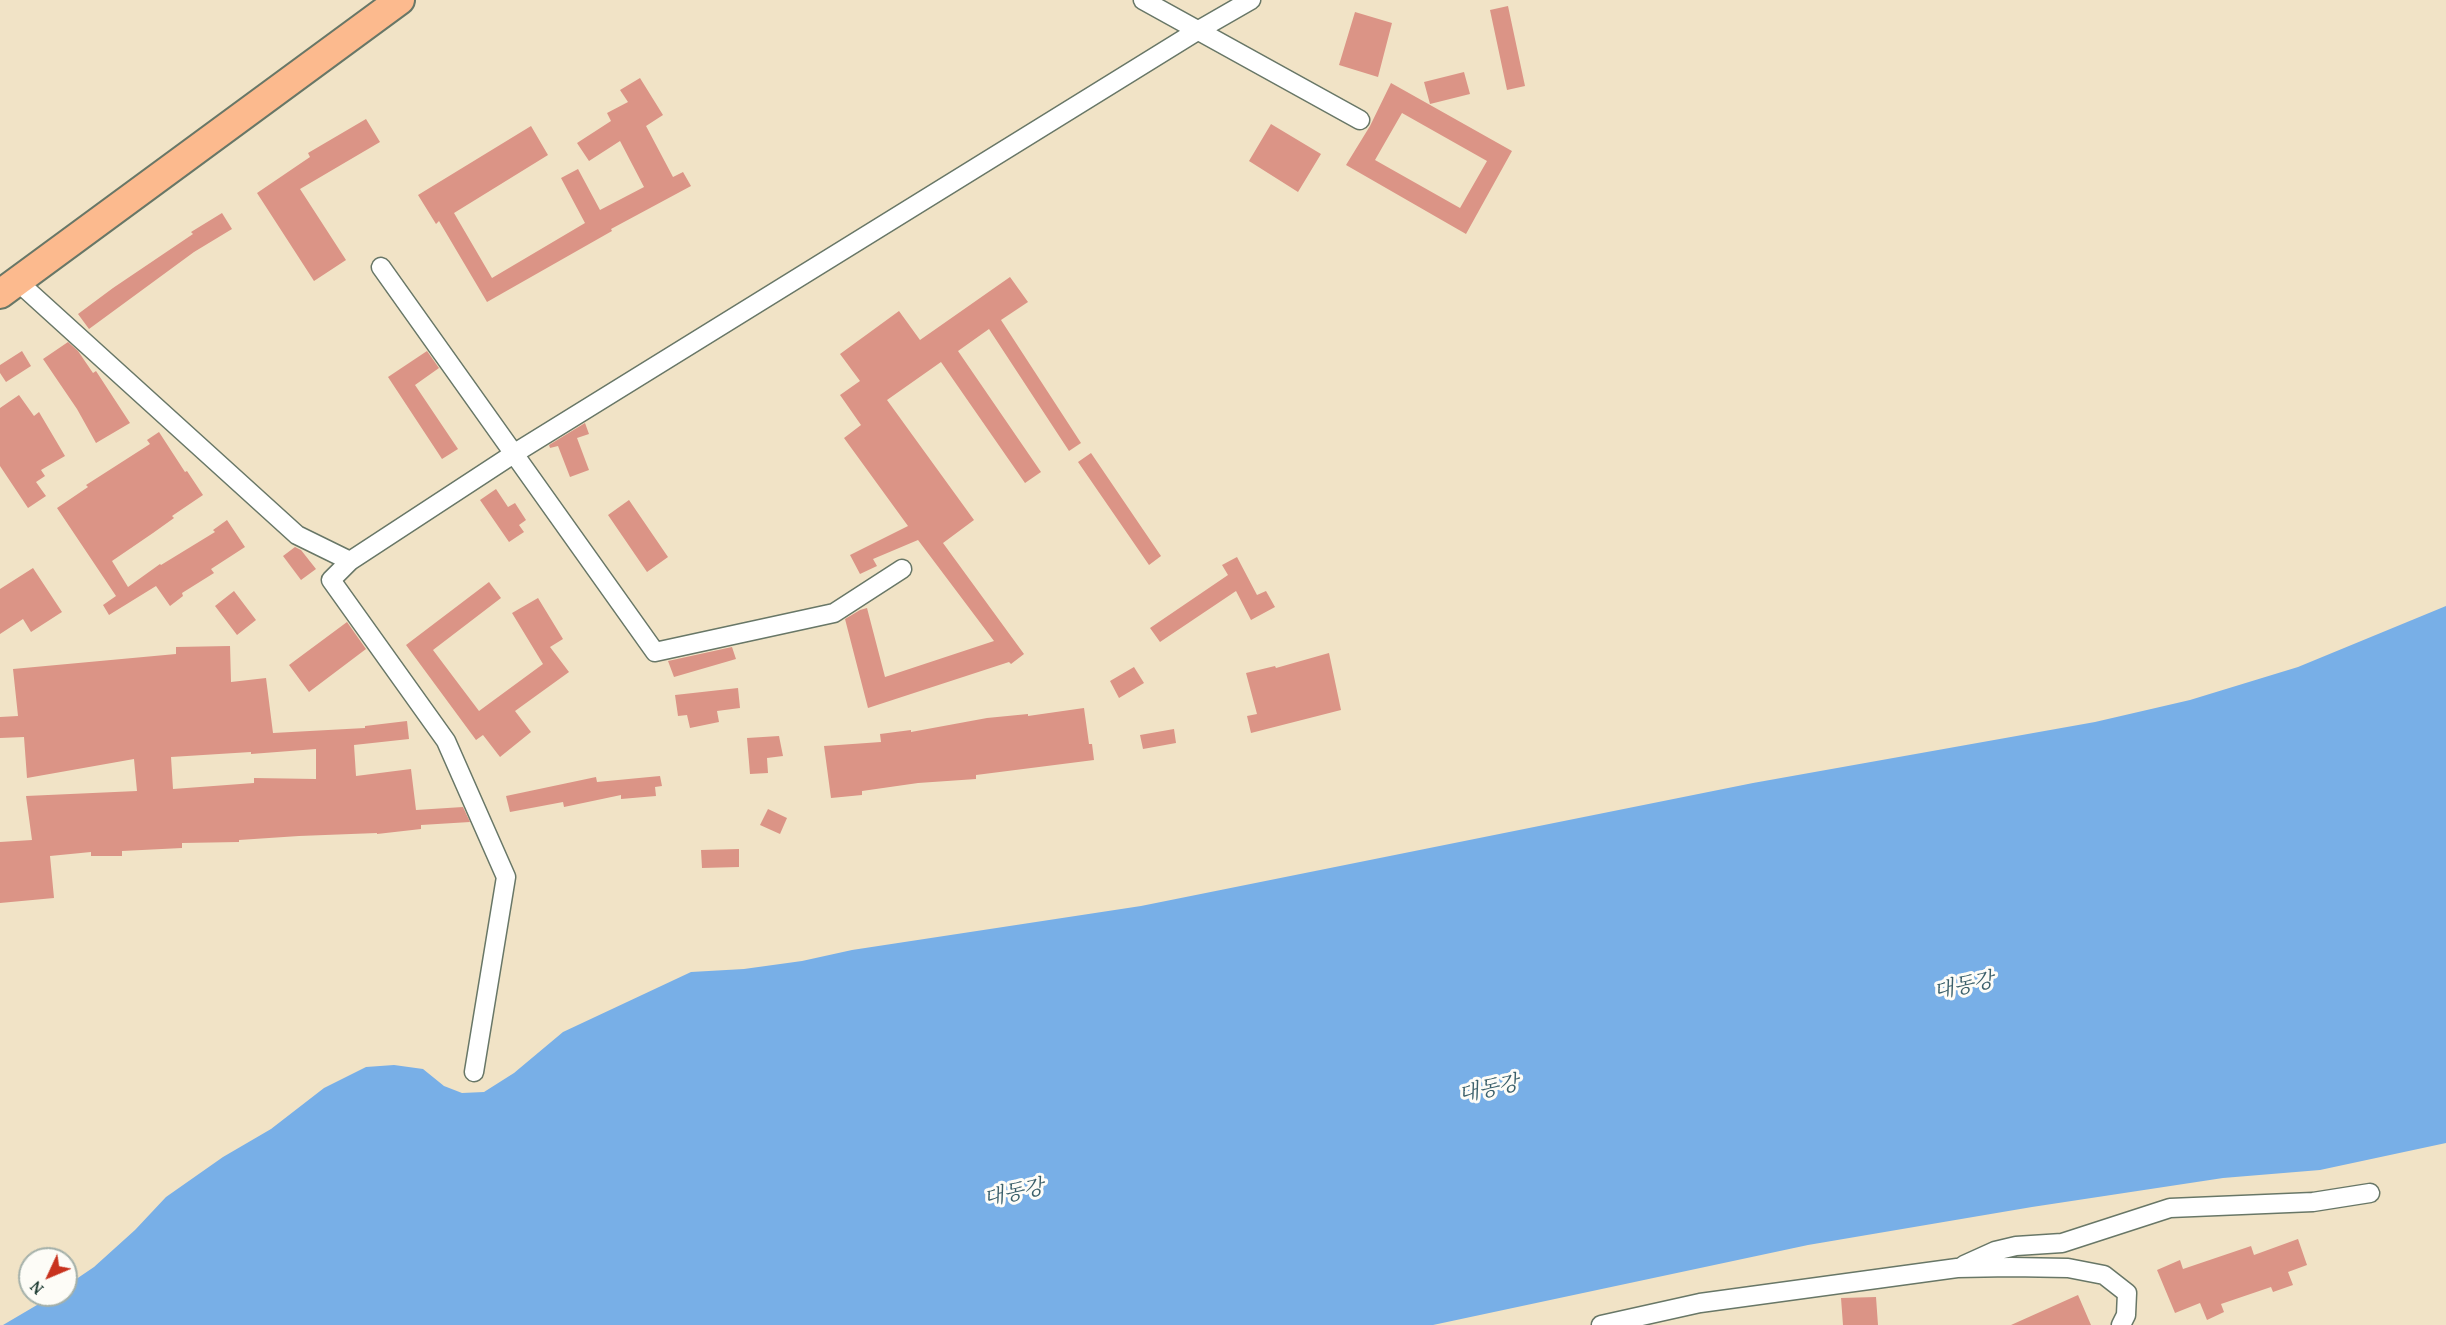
<!DOCTYPE html>
<html>
<head>
<meta charset="utf-8">
<style>
  body { margin:0 }
  #map { position:relative; width:2446px; height:1325px; overflow:hidden; background:#f1e3c6; font-family:"Gentium Book Plus",serif }
  canvas { display:block }
  .north { position:absolute; left:18px; top:1247px; width:60px; height:60px; box-sizing:border-box; background:#fdfcf7; border:2px solid #a4b0a9; border-radius:50%; rotate:226deg; font-size:16px; font-weight:700; line-height:24px; text-align:center; color:#1f3d34 }
  .north::after { content:''; display:block; margin:auto; width:21px; height:27px; background:#c8321e; clip-path:polygon(50% 0,100% 100%,50% 72%,0 100%) }
</style>
</head>
<body>
<div id="map">
<canvas width="2446" height="1325"></canvas>
<div class="north">N</div>
</div>
<script>
const g = document.querySelector('canvas').getContext('2d');
g.lineJoin = 'round';
function fillPath(path, color) {
  g.fillStyle = color;
  g.fill(path, 'evenodd');
}
function shape(rows) {
  const path = new Path2D();
  for (const r of rows) {
    path.moveTo(r[0], r[1]);
    for (let i = 2; i < r.length; i += 2) path.lineTo(r[i], r[i + 1]);
  }
  return path;
}
function stroke(path, color, width, dash) {
  g.strokeStyle = color;
  g.lineWidth = width;
  g.lineCap = dash ? 'butt' : 'round';
  g.setLineDash(dash || []);
  g.stroke(path);
}
function label(font, color, halo, rows, align = 'center') {
  g.font = font + ' "Gentium Book Plus","Noto Serif KR",serif';
  g.lineWidth = 6;
  g.setLineDash([]);
  g.textBaseline = 'middle';
  g.strokeStyle = halo;
  g.fillStyle = color;
  for (const [text, x, y, turn = 0] of rows) {
    g.save();
    g.translate(x, y);
    g.rotate((+turn || 0) * Math.PI / 180);
    g.textAlign = isNaN(turn) ? turn : align;
    if (halo) g.strokeText(text, 0, 0);
    g.fillText(text, 0, 0);
    g.restore();
  }
}
fillPath(shape([
  [2446,606,2446,1143,2320,1170,2223,1178,2032,1207,1808,1245,1433,1325,3,1325,54,1295,66,1295,66,1286,94,1267,135,1230,166,1197,223,1157,271,1129,324,1088,366,1067,394,1065,423,1069,444,1086,462,1093,484,1092,514,1073,563,1032,691,972,744,969,802,961,852,950,1141,906,1753,783,2095,722,2190,700,2298,667]
]), '#78afe7');
fillPath(shape([
  [1508,6,1525,86,1507,90,1490,10],
  [1355,12,1392,23,1378,77,1339,65],
  [1464,72,1470,94,1430,104,1424,82],
  [640,78,663,115,646,126,673,177,683,172,691,186,611,229,612,231,487,302,439,221,436,224,418,195,531,126,548,155,454,213,492,278,585,223,561,178,578,169,600,210,644,187,620,141,589,161,577,143,611,121,607,113,628,102,620,90],
  [1391,83,1512,151,1466,234,1346,165,1370,126],
  [1402,113,1487,161,1460,208,1375,160],
  [366,119,380,142,300,189,346,260,314,281,257,193,310,157,308,153],
  [1271,124,1321,154,1298,192,1249,161],
  [222,213,232,229,194,252,89,329,78,314,113,288,193,234,191,232],
  [1010,277,1028,302,1001,320,1081,443,1069,451,989,329,958,351,1041,472,1025,483,941,362,887,400,974,520,943,543,1024,654,1011,664,1009,662,868,708,845,619,860,610,867,608,885,677,994,641,918,540,873,559,877,566,860,574,850,555,908,526,844,438,861,425,840,395,860,381,840,354,899,311,920,340],
  [68,342,78,351,93,373,96,371,130,423,96,443,77,409,43,359],
  [22,351,31,366,6,382,0,373,0,365],
  [427,351,439,368,415,385,458,449,442,459,388,377],
  [19,395,34,416,39,412,65,456,41,470,45,476,36,482,46,496,28,508,0,466,0,408],
  [585,423,589,434,577,438,589,470,570,477,558,446,550,448,549,445],
  [159,432,185,472,187,471,203,495,172,516,174,518,153,533,112,561,128,587,160,564,161,565,215,532,213,530,227,520,245,547,211,569,214,573,182,593,183,596,170,606,156,586,109,615,103,605,116,596,57,508,88,487,86,485,150,444,147,440],
  [1091,453,1161,556,1149,565,1078,462],
  [496,489,508,507,515,503,526,520,519,525,524,532,509,542,480,500],
  [629,500,668,557,647,572,608,515],
  [295,547,301,550,316,569,301,580,283,556],
  [1237,557,1257,595,1266,591,1275,607,1251,620,1236,591,1160,642,1150,628,1228,575,1222,565],
  [33,568,62,612,31,632,23,619,0,634,0,589],
  [489,582,501,598,433,650,479,711,543,664,512,613,538,598,563,639,550,647,569,672,515,711,531,732,500,757,483,735,476,740,406,645],
  [234,591,256,620,237,635,215,606],
  [347,622,366,649,309,692,289,665],
  [230,646,231,682,266,678,273,733,365,728,365,726,407,721,409,739,354,745,356,776,411,769,416,810,463,807,470,822,421,825,421,829,377,834,377,833,299,836,239,840,239,842,182,843,182,848,122,851,122,856,91,856,91,852,50,856,54,898,0,903,0,842,32,840,26,796,137,791,134,759,27,778,24,737,0,738,0,717,18,716,13,669,176,654,176,647],
  [316,749,316,779,254,778,254,783,173,789,171,757,251,752,251,754],
  [732,647,736,659,674,677,668,661],
  [1329,653,1341,710,1251,733,1247,716,1257,714,1246,673,1275,666,1276,668],
  [1134,667,1144,683,1119,698,1110,681],
  [738,688,740,708,717,711,719,722,690,728,687,715,678,716,675,695],
  [1084,708,1089,744,1092,744,1094,760,976,775,976,779,918,783,862,791,862,795,831,798,824,746,881,742,880,734,911,730,911,732,987,718,1028,714,1028,716],
  [1174,729,1176,743,1143,749,1140,735],
  [779,736,783,756,767,758,768,773,750,774,747,738],
  [660,776,662,786,655,787,656,796,621,799,621,795,564,807,563,802,510,812,506,796,596,777,597,782],
  [768,809,787,818,780,834,760,825],
  [739,849,739,867,702,868,701,850],
  [2298,1239,2307,1265,2288,1272,2293,1285,2273,1292,2271,1287,2221,1304,2224,1312,2207,1320,2200,1303,2175,1313,2157,1270,2180,1260,2183,1269,2251,1246,2254,1255],
  [2078,1295,2091,1325,2011,1325],
  [1876,1297,1878,1325,1843,1325,1841,1298]
]), '#db9486');
const street = shape([
  [1143,0,1360,120],
  [381,267,655,652,834,613,902,569],
  [17,281,297,535,350,561],
  [474,1072,506,877,446,741,331,580,350,561,515,453,1197,31,1251,0],
  [1964,1265,1995,1251,2016,1246,2062,1243,2170,1208,2313,1202,2370,1193],
  [1601,1325,1700,1303,1957,1268,2011,1267,2068,1268,2104,1275,2127,1293,2126,1315,2121,1325]
]);
const primary = shape([
  [0,294,400,0]
]);
stroke(street, '#687767', 21);
stroke(primary, '#687767', 32);
stroke(street, '#fff', 18);
stroke(primary, '#fcba8e', 28);
label('italic 21px', '#3a5f6a', '#fdfcf7', [
  ["대동강",1964,987,-12],
  ["대동강",1489,1090,-12],
  ["대동강",1014,1194,-12]
]);
</script>
</body>
</html>
